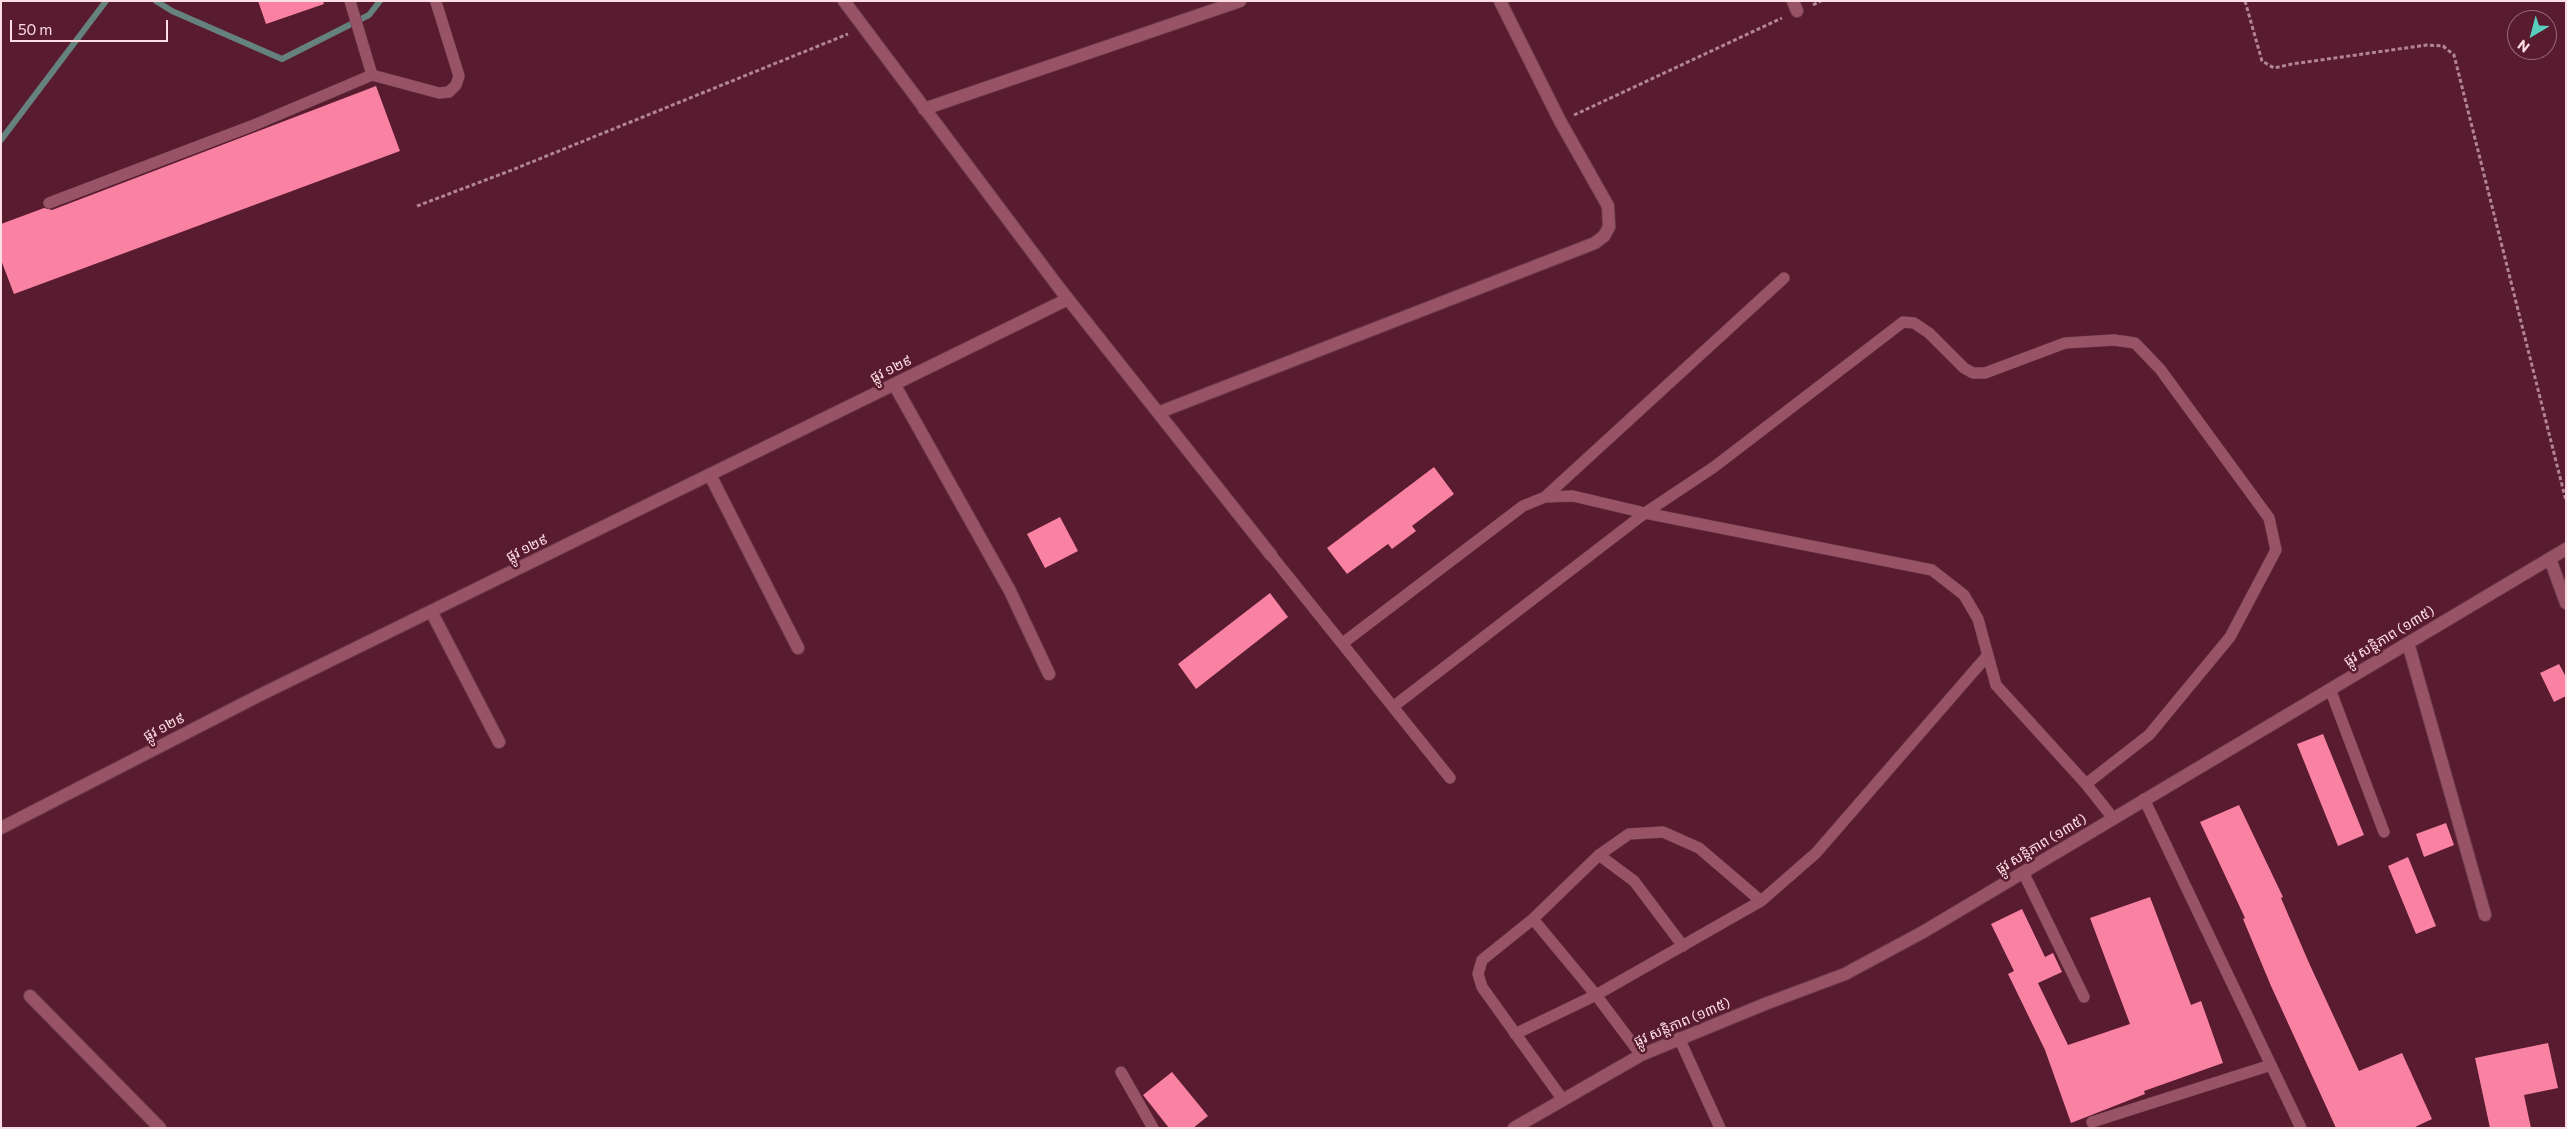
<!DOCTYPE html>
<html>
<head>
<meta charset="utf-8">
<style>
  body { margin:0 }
  #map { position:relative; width:2567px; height:1129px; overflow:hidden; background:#581b2f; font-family:Commissioner,sans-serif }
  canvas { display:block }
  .frame { position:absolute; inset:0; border:2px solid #fedee5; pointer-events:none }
  .north { position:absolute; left:2507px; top:10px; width:50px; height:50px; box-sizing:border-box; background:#581b2f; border:1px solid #9a6978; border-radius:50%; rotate:217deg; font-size:14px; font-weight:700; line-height:20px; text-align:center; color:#fedee5 }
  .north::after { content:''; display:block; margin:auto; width:18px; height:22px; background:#59cebf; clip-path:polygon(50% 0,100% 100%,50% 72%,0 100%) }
  .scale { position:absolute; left:10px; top:20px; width:158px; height:22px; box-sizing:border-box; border:2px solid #fedee5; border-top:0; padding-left:6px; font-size:15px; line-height:18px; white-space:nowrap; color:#fedee5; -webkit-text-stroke:4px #581b2f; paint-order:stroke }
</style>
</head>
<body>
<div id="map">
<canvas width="2567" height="1129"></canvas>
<div class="frame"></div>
<div class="north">N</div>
<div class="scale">50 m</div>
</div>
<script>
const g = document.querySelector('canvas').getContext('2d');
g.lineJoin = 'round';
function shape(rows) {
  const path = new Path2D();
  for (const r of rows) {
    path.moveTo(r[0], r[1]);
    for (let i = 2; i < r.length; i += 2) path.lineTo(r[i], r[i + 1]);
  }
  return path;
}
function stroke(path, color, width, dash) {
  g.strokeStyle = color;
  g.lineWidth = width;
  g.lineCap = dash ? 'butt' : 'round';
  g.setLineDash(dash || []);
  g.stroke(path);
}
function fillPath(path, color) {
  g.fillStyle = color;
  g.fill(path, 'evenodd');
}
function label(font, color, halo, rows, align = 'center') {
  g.font = font + ' Commissioner,"Noto Sans Khmer",sans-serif';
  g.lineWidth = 5;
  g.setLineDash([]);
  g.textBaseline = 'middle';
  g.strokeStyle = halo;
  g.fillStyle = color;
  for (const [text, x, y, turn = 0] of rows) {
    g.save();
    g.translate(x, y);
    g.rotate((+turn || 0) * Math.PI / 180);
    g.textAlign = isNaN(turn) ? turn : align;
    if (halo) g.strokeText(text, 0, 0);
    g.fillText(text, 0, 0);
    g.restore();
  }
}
stroke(shape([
  [156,1,172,11,282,59,369,15,380,1],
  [1,140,106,1]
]), '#65827f', 6);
fillPath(shape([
  [258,1,323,1,324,4,266,24],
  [376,86,400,151,14,294,1,260,1,224,44,208,52,210],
  [1434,467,1454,494,1412,526,1416,531,1392,549,1388,544,1347,574,1327,548],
  [1060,517,1078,551,1045,568,1027,534],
  [1270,593,1288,617,1196,689,1178,664],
  [2559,664,2566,677,2566,696,2554,702,2540,673],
  [2323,734,2364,835,2338,846,2297,744],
  [2239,805,2283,897,2281,898,2309,963,2359,1071,2402,1053,2432,1119,2413,1128,2336,1128,2271,986,2243,919,2245,918,2200,822],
  [2446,823,2454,845,2424,857,2416,834],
  [2408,857,2436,926,2416,934,2388,866],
  [2150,897,2191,1005,2201,1001,2223,1063,2144,1091,2145,1094,2071,1123,2045,1050,2008,974,2014,971,1991,924,2022,909,2045,957,2053,953,2062,972,2038,983,2068,1045,2130,1024,2090,918],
  [2548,1043,2558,1088,2524,1095,2531,1128,2490,1128,2475,1058],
  [1172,1072,1208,1116,1193,1128,1169,1128,1143,1095]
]), '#f982a3');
const lane = shape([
  [372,75,439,93,449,92,456,85,459,76,436,2],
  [49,203,254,125,372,75,350,1],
  [1545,497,1784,278],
  [1271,555,1450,778],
  [1343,643,1523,506,1545,497,1573,496,1645,513,1932,570,1964,595,1978,619,1996,685,2086,784,2113,818],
  [2330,689,2384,832],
  [1394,706,1645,513,1714,467,1903,322,1914,323,1929,333,1964,368,1973,373,1985,373,2065,343,2114,340,2135,343,2160,369,2269,518,2276,550,2230,637,2149,735,2086,784],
  [2144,799,2301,1128],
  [1599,855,1629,834,1663,832,1699,848,1761,901],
  [2023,872,2084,997],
  [1533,919,1596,995,1641,1055],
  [1515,1034,1596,995,1761,901,1816,853,1987,656],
  [1679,1038,1720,1128],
  [1121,1072,1153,1128],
  [1563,1100,1482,987,1478,974,1482,960,1533,919,1599,855,1634,881,1683,946],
  [2092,1122,2271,1065]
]);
const street = shape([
  [844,1,1060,289,1271,555],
  [1793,1,1797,11],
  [924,109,1240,1],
  [894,384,1010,591,1049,674],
  [1160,412,1595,243,1604,236,1609,227,1608,206,1560,121,1500,1],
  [710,475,798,648],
  [2550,559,2566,603],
  [431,611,499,742],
  [2408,643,2485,915],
  [1,828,260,695,1068,299],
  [30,996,160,1128],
  [1514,1128,1641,1055,1765,1004,1845,974,1923,932,2566,549]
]);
stroke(lane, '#6d3a4d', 12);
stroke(street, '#6d3a4d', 14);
stroke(shape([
  [2245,1,2262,61,2274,68,2292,64,2427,45,2443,46,2454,55,2566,501],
  [1813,5,1821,1],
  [1574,115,1782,18],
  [417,206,512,170,848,34]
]), '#b28592', 3, [4, 2.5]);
stroke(lane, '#985466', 11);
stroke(street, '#985466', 12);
label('14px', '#fedee5', '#581b2f', [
  ["ផ្លូវ ១២៩",891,369,-26],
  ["ផ្លូវ ១២៩",527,548,-26],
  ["ផ្លូវ សន្តិភាព (១៣៥)",2389,636,-31],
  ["ផ្លូវ ១២៩",164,727,-27],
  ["ផ្លូវ សន្តិភាព (១៣៥)",2041,844,-31],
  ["ផ្លូវ សន្តិភាព (១៣៥)",1682,1022,-23]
]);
</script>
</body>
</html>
